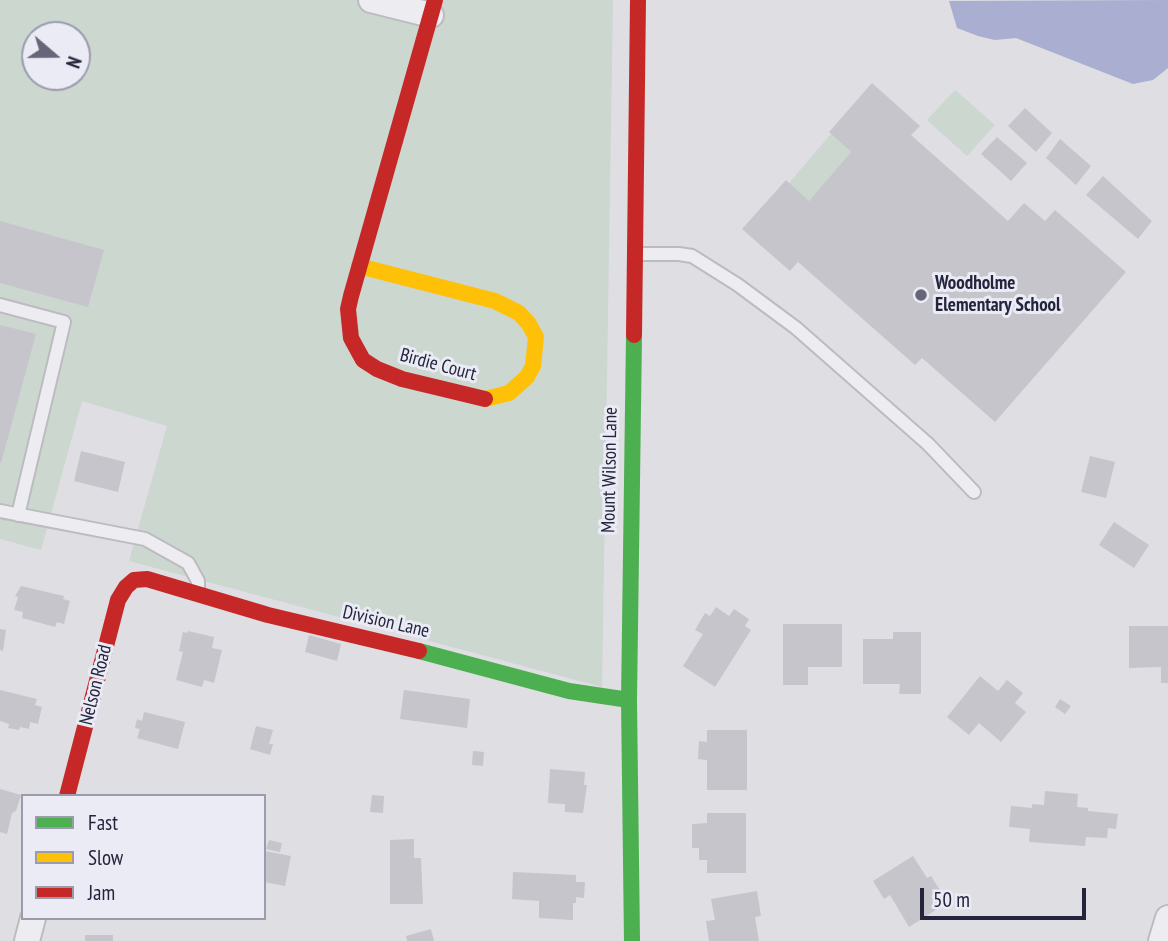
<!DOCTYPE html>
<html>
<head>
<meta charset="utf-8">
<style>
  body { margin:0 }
  #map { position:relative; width:1168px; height:941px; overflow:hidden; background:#dedee3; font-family:"PT Sans Narrow",sans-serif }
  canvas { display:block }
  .legend { position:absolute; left:21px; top:794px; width:245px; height:126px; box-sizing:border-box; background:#eaebf4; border:2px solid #9b9cab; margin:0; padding:9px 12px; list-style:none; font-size:21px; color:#24253d }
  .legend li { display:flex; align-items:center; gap:14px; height:35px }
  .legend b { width:35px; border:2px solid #9b9cab }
  .north { position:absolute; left:21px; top:21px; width:70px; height:70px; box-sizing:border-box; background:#eaebf4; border:2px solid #9b9cab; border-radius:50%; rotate:110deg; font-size:19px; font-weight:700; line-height:28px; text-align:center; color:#24253d }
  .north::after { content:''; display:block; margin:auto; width:24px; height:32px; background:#656677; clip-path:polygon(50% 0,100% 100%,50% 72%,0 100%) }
  .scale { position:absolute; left:920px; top:888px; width:166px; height:32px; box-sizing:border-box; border:4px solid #24253d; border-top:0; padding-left:9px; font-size:21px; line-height:24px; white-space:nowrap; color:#24253d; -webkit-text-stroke:5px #eaebf4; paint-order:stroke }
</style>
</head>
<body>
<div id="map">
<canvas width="1168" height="941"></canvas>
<ul class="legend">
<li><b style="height:9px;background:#4caf50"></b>Fast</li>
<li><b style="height:9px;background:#ffc107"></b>Slow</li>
<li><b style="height:9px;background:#c62828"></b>Jam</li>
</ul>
<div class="north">N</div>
<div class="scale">50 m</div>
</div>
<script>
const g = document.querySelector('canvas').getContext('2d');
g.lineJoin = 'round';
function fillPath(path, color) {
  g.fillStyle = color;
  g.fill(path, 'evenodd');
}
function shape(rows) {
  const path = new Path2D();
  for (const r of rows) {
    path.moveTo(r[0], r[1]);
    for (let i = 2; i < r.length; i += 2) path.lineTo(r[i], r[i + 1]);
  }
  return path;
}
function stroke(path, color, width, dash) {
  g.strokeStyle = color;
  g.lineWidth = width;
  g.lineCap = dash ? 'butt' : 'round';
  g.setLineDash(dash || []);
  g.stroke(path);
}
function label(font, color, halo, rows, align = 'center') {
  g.font = font + ' "PT Sans Narrow",sans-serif';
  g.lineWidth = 6;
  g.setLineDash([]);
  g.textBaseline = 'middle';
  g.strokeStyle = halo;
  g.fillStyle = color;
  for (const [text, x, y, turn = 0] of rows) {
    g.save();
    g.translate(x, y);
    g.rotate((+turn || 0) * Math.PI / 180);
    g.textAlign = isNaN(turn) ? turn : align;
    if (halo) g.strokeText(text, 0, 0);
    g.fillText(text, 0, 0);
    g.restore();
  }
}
fillPath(shape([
  [0,0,613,0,602,687,129,561,167,426,82,401,41,550,0,539],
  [35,35,77,35,77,77,35,77],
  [955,90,995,125,967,156,927,120],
  [831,134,851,152,809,201,789,183]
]), '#cbd7cf');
fillPath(shape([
  [1168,0,1168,68,1153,80,1133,84,1016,38,995,40,978,36,957,28,949,1]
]), '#aaaed1');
fillPath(shape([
  [872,83,920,126,911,135,1008,221,1024,203,1045,221,1055,210,1126,272,995,422,922,358,915,365,798,262,790,271,742,229,786,180,809,201,851,152,829,132],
  [1025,108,1052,133,1036,152,1008,126],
  [997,137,1027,163,1011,181,981,154],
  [1060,139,1091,166,1076,185,1046,158],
  [1103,176,1152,221,1138,239,1086,195],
  [0,221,104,250,88,307,0,283],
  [0,325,36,334,1,463,0,463],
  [81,451,125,462,118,492,74,481],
  [1090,456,1115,462,1106,498,1081,492],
  [1114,522,1149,545,1134,568,1099,545],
  [21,586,64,596,63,599,70,601,64,624,57,622,55,627,22,618,23,612,14,610,18,597,15,596],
  [716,607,729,616,734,609,749,619,745,626,751,630,715,687,683,666,703,634,695,630,705,613,710,616],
  [783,624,842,624,842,667,808,667,808,685,783,685],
  [1129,626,1168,626,1168,683,1161,683,1161,667,1129,668],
  [0,629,6,630,3,651,0,650],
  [188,631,214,637,212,648,222,650,214,683,204,680,202,687,176,680,183,652,179,651,183,632,187,633],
  [893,632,921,632,921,694,899,694,900,684,863,684,863,639,893,639],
  [309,635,341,644,337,661,305,652],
  [980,676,998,691,1007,680,1023,693,1015,703,1026,712,1001,742,979,723,969,735,947,717],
  [0,690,37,699,35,705,42,707,38,724,30,722,29,729,20,727,19,730,8,728,9,724,0,721],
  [404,690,470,699,467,728,400,719],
  [1060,699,1071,706,1065,714,1055,707],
  [144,712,185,722,178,749,137,738,140,729,135,728,137,719,142,721],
  [256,726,273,730,269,744,273,744,270,755,250,749],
  [707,730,747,730,747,790,707,790,707,760,698,759,699,741,707,742],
  [473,751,484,752,483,766,472,765],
  [550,769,585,772,584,785,587,785,583,813,565,812,565,804,548,803],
  [0,789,21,795,16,811,12,813,7,834,0,832],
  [1045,791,1078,794,1077,807,1088,808,1088,811,1118,814,1116,829,1108,828,1107,838,1086,837,1085,846,1029,842,1030,829,1009,827,1011,806,1032,808,1032,804,1044,805],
  [372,795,384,796,383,813,370,812],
  [707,813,746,813,746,873,707,873,707,860,699,860,699,848,692,848,692,824,707,823],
  [414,839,414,858,421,858,423,904,390,904,390,840],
  [269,840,282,843,280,852,266,849],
  [264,851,291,856,285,886,264,882],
  [913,856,927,878,931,876,940,890,931,896,939,908,909,927,890,895,884,899,873,881],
  [513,872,576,875,576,882,585,882,584,898,576,897,576,903,573,903,573,920,539,918,539,901,512,899],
  [757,891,761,916,755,917,759,941,709,941,706,921,715,920,711,899],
  [431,929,434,941,407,941,406,936],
  [85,935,113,935,113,941,85,941]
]), '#c5c5cb');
const lane = shape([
  [638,254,679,254,692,256,738,285,796,328,928,444,974,492],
  [0,305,64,322,18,515],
  [0,511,145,539,188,563,198,581,198,588]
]);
const street = shape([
  [371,0,431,15],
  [27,941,33,918],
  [1161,941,1168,918]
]);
stroke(lane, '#bbbbc1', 16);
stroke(street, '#bbbbc1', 28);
stroke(lane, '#ededf1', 12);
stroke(street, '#ededf1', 24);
stroke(shape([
  [419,651,569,691,629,700],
  [632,941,629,700,634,335]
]), '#4caf50', 16);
stroke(shape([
  [359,266,495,301,519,313,529,324,536,337,533,366,527,377,509,393,485,399]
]), '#ffc107', 16);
stroke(shape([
  [435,0,351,296,348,309,351,338,363,360,377,369,402,379,485,399],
  [634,335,638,0],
  [67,796,118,600,126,587,134,580,147,579,268,615,419,651]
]), '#c62828', 16);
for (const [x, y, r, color] of [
  [921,295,7,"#656677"]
]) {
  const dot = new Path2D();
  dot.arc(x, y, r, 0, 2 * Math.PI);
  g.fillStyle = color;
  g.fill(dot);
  stroke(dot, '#eaebf4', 2.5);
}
label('bold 19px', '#24253d', '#eaebf4', [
  ["Woodholme",935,284],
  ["Elementary School",935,306]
], 'left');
label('19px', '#24253d', '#eaebf4', [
  ["Birdie Court",438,365,15],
  ["Mount Wilson Lane",610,470,-89],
  ["Division Lane",386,622,13],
  ["Nelson Road",96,685,-76]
]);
</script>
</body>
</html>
